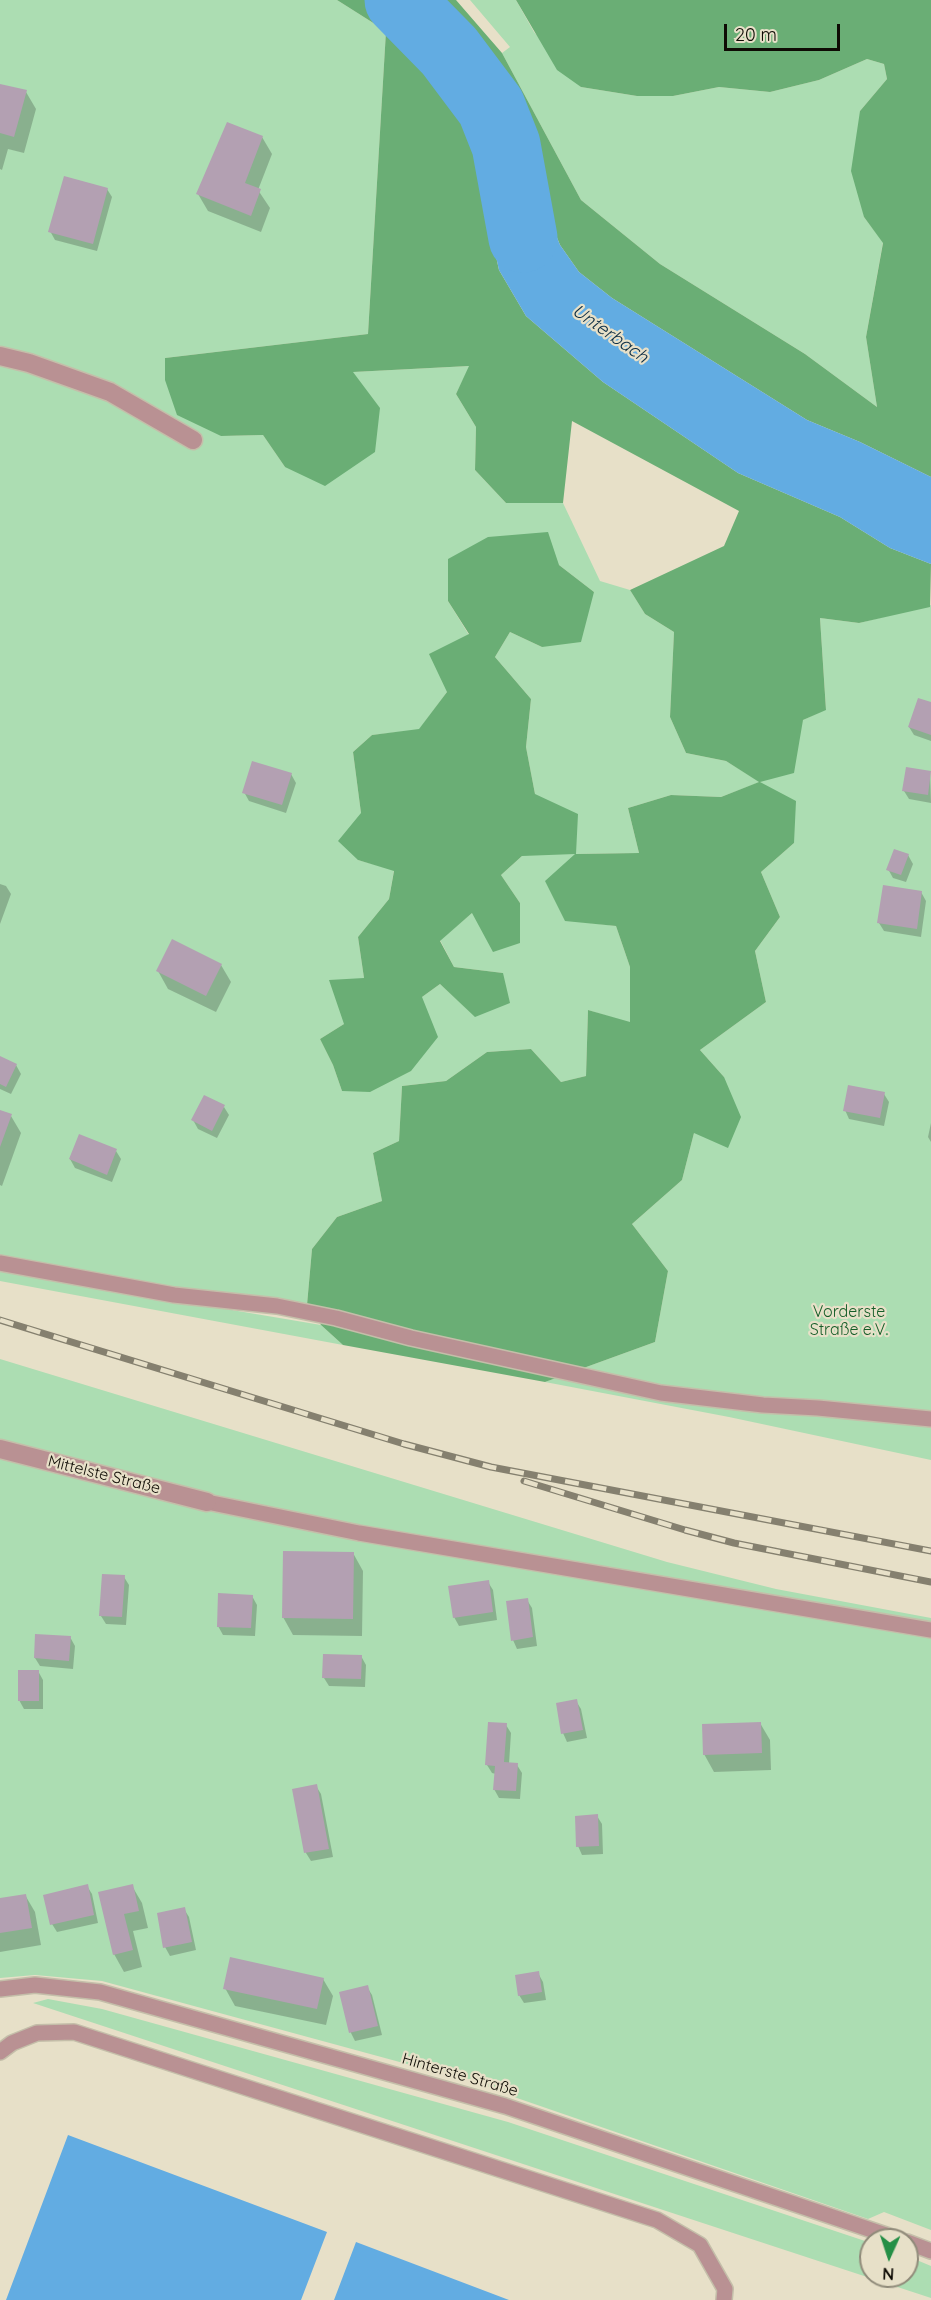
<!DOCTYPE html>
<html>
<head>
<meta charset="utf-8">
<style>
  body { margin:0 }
  #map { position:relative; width:931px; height:2300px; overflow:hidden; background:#e7e0c8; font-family:Quicksand,sans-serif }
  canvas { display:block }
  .north { position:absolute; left:859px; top:2228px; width:60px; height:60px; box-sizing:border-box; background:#e7e0c8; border:2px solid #908b7a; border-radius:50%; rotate:183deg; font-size:16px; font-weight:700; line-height:24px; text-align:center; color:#0e0b04 }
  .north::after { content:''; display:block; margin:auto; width:21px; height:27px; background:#258f46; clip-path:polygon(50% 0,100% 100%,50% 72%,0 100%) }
  .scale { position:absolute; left:724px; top:24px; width:116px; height:27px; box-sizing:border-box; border:3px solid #0e0b04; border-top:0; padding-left:8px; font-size:18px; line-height:21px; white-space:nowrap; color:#0e0b04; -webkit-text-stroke:4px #e7e0c8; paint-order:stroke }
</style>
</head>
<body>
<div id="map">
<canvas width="931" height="2300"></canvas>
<div class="north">N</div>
<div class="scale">20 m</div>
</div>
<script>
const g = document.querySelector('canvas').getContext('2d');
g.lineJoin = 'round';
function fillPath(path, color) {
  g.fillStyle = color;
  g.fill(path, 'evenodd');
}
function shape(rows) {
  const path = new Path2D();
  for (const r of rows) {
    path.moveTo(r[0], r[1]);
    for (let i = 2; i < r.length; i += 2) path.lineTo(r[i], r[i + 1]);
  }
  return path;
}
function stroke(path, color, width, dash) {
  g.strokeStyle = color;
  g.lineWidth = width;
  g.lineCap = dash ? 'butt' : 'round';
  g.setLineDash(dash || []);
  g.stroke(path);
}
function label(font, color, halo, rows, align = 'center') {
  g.font = font + ' Quicksand,sans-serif';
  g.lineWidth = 4.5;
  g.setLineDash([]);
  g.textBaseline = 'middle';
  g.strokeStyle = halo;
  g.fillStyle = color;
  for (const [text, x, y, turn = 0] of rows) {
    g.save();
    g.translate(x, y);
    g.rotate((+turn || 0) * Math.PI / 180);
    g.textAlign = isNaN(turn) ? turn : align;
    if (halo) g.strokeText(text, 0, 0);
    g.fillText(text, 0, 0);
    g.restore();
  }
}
fillPath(shape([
  [0,0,337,0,386,31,368,334,165,358,221,436,263,435,285,467,353,372,470,366,456,394,476,427,475,470,506,503,563,503,600,581,630,590,645,614,674,632,670,717,686,753,726,761,760,782,803,720,826,709,820,618,859,623,931,605,931,1460,729,1417,545,1382,655,1342,668,1271,632,1224,682,1180,694,1133,724,1077,700,1050,766,1002,755,951,780,917,761,872,794,843,760,782,721,797,671,795,628,808,639,853,575,854,565,920,616,926,630,967,630,1023,588,1010,586,1076,561,1082,531,1049,487,1052,446,1081,402,1086,399,1141,373,1153,382,1201,337,1217,312,1249,307,1305,253,1295,177,1290,0,1257],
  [559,565,594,592,542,647,510,632,495,657,531,699,526,747,535,794,522,856,501,875,520,903,472,913,440,940,454,967,503,973,475,1016,440,984,422,997,342,1091,333,1065,320,1039,344,1024,364,978,358,937,389,899,394,870,358,860,361,813,353,752,372,735,419,730,447,692,469,635,448,601],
  [470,0,516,0,534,32,581,87,637,96,673,96,719,87,770,92,819,80,867,59,884,64,887,79,860,111,864,217,883,242,866,337,877,407,805,354,660,264,581,200,502,53,510,47],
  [0,1271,321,1325,343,1345,0,1281],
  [0,1359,667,1562,776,1589,931,1618,931,2230,884,2212,868,2219,517,2098,453,2073,418,2067,102,1981,35,1975,0,1978],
  [48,1999,102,2009,508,2122,871,2243,871,2276,907,2276,907,2256,931,2266,931,2298,33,2003]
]), '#acddb2');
fillPath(shape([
  [337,0,456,0,502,53,581,200,660,264,805,354,877,407,866,337,883,243,864,217,851,171,860,111,887,79,884,64,867,59,819,80,770,92,719,87,673,96,637,96,581,87,557,70,516,0,931,0,931,477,860,442,807,420,612,298,579,272,560,245,529,168,507,146,491,179,488,220,499,270,526,316,603,382,738,473,840,517,890,548,931,564,930,607,859,623,820,618,826,710,803,720,794,773,760,782,796,801,794,843,761,872,780,917,755,951,766,1002,700,1050,724,1077,741,1117,728,1148,694,1133,682,1180,632,1224,668,1271,655,1342,545,1382,343,1345,321,1325,307,1305,312,1249,337,1217,382,1201,373,1153,399,1141,402,1086,446,1081,487,1052,531,1049,561,1082,586,1076,588,1010,630,1022,630,967,616,926,565,921,545,881,575,854,522,856,501,875,520,903,520,943,493,952,472,913,440,941,454,967,503,973,510,1003,475,1017,440,984,422,997,438,1037,411,1071,370,1092,342,1091,333,1065,320,1039,344,1024,329,980,364,978,358,937,389,899,394,871,358,860,338,841,361,813,353,752,372,735,419,729,447,692,429,654,469,634,448,601,448,559,488,537,548,532,559,565,594,592,581,642,542,647,510,632,495,657,531,699,526,747,535,794,578,814,576,854,639,853,628,808,671,795,721,797,759,782,726,761,686,753,670,717,674,632,645,614,630,590,724,546,739,511,572,421,563,503,506,503,475,470,476,427,456,394,469,366,353,372,380,408,375,452,325,486,285,467,263,435,221,436,177,415,165,380,165,358,368,334,386,31]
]), '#6aae75');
fillPath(shape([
  [506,145,529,168,560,245,579,272,612,298,807,420,860,442,931,477,931,564,890,548,840,517,738,473,603,382,526,316,499,270,488,220,491,179],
  [68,2135,327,2232,301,2300,6,2300],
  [356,2242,509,2300,334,2300]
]), '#62ace2');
fillPath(shape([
  [0,85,26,92,36,109,24,153,8,149,2,170,0,169],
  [262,137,272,154,258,190,270,208,261,232,208,211,198,194],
  [107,189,112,197,97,251,55,240,50,231],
  [931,704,931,741,914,735,909,727],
  [930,773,931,803,909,799,904,791],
  [291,774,296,783,286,813,249,801,244,792],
  [908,855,913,864,906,882,893,878,888,869],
  [0,884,6,886,11,894,0,924],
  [921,892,926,901,921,937,884,931,879,923],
  [221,965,231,982,216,1012,168,989,158,971],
  [0,1057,16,1065,21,1074,11,1094,0,1089],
  [884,1094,889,1102,884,1126,849,1119,845,1110],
  [224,1107,229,1115,217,1138,198,1129,193,1120],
  [0,1112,11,1116,21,1133,2,1186,0,1185],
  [931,1123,931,1142,928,1137],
  [116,1151,121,1159,112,1182,75,1168,70,1159],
  [353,1553,363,1571,362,1636,293,1635,283,1617],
  [124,1577,129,1585,126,1625,106,1624,101,1616],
  [488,1582,493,1590,497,1620,459,1626,454,1617],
  [252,1596,257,1605,255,1636,223,1635,218,1626],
  [527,1600,532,1608,537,1646,517,1649,513,1640],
  [70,1637,75,1646,73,1669,40,1666,35,1658],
  [361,1656,366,1665,365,1687,329,1686,324,1678],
  [38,1671,43,1680,43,1709,24,1709,19,1700],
  [576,1701,581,1709,587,1738,567,1742,563,1733],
  [760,1723,770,1740,771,1770,714,1772,704,1754],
  [506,1725,511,1733,509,1764,517,1765,522,1773,520,1799,499,1798,494,1789,496,1774,492,1773,487,1765],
  [316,1786,321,1794,333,1857,311,1861,306,1853,294,1791],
  [597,1816,602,1824,603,1854,582,1855,578,1846],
  [87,1886,92,1894,98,1923,57,1932,52,1924],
  [132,1886,142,1903,148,1928,133,1931,142,1967,124,1972,114,1954,100,1893],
  [25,1895,35,1912,41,1945,0,1952,0,1900],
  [184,1909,189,1917,196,1950,170,1956,165,1947],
  [538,1973,543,1982,546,2000,524,2003,519,1995],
  [323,1979,333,1996,326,2025,235,2006,225,1988],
  [367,1987,372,1995,382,2035,355,2041,351,2033,341,1993]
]), '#0003');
stroke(shape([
  [399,0,449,51,491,107,506,145,523,238]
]), '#62ace2', 69);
fillPath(shape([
  [0,84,27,90,14,137,0,133],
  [227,122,263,136,245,183,261,189,251,216,196,194],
  [64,176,108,188,93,244,48,232],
  [918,698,931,702,931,735,908,727],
  [252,761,292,773,282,805,242,793],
  [906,767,931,771,928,795,902,791],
  [894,849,909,854,901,875,886,870],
  [883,885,922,891,917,929,877,923],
  [172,939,222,964,206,996,156,971],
  [0,1056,17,1064,6,1087,0,1084],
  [848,1085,885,1092,880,1118,843,1111],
  [204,1095,225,1105,212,1131,191,1120],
  [0,1110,12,1114,0,1147],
  [79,1134,117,1149,107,1175,69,1159],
  [283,1551,354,1552,353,1619,282,1618],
  [102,1574,125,1575,122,1617,99,1616],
  [489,1580,493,1612,453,1618,448,1586],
  [218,1593,253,1595,251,1628,217,1627],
  [528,1598,533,1637,511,1641,506,1601],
  [35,1634,71,1636,69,1661,34,1658],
  [323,1654,362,1655,361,1679,322,1678],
  [18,1670,39,1670,39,1701,18,1701],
  [577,1699,583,1730,561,1734,556,1703],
  [488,1722,507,1723,504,1762,518,1763,516,1791,493,1790,495,1766,485,1765],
  [761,1722,762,1753,703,1755,702,1724],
  [317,1784,329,1849,304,1853,292,1789],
  [598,1814,599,1846,576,1847,575,1816],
  [88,1884,94,1915,50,1925,43,1895],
  [133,1884,139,1911,124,1914,133,1950,113,1955,98,1892],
  [26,1894,32,1928,0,1933,0,1898],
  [185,1907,192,1942,163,1948,157,1913],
  [230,1957,324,1978,317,2009,223,1989],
  [539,1971,542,1992,518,1996,515,1975],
  [368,1985,378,2026,349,2033,339,1992]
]), '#b3a0b2');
const lane = shape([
  [0,1263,174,1295,277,1306,336,1318,411,1338,661,1393,763,1405,818,1408,931,1419],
  [207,1502,359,1533,931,1630],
  [0,1989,35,1985,100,1992,505,2106,901,2240],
  [0,2052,12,2043,37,2033,74,2032,657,2220,700,2245,725,2289,724,2300],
  [907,2242,931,2251]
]);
const street = shape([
  [0,356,29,363,110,392,193,440],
  [0,1449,207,1502]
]);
stroke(lane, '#c4bea9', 18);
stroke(street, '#c4bea9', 21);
stroke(lane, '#b99193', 15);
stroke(street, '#b99193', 18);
const rail = shape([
  [0,1320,404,1444,491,1467,931,1551],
  [524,1481,685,1530,734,1543,931,1582]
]);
stroke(rail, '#85806f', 7);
stroke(rail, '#e7e0c8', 4.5, [14]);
label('16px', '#155e28', '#e7e0c8', [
  ["Vorderste",849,1312],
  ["Straße e.V.",849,1330]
]);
label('16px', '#0e0b04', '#e7e0c8', [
  ["Mittelste Straße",104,1475,14],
  ["Hinterste Straße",460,2075,16]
]);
label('italic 18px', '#0b2c43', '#e7e0c8', [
  ["Unterbach",610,334,35]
]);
</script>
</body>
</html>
